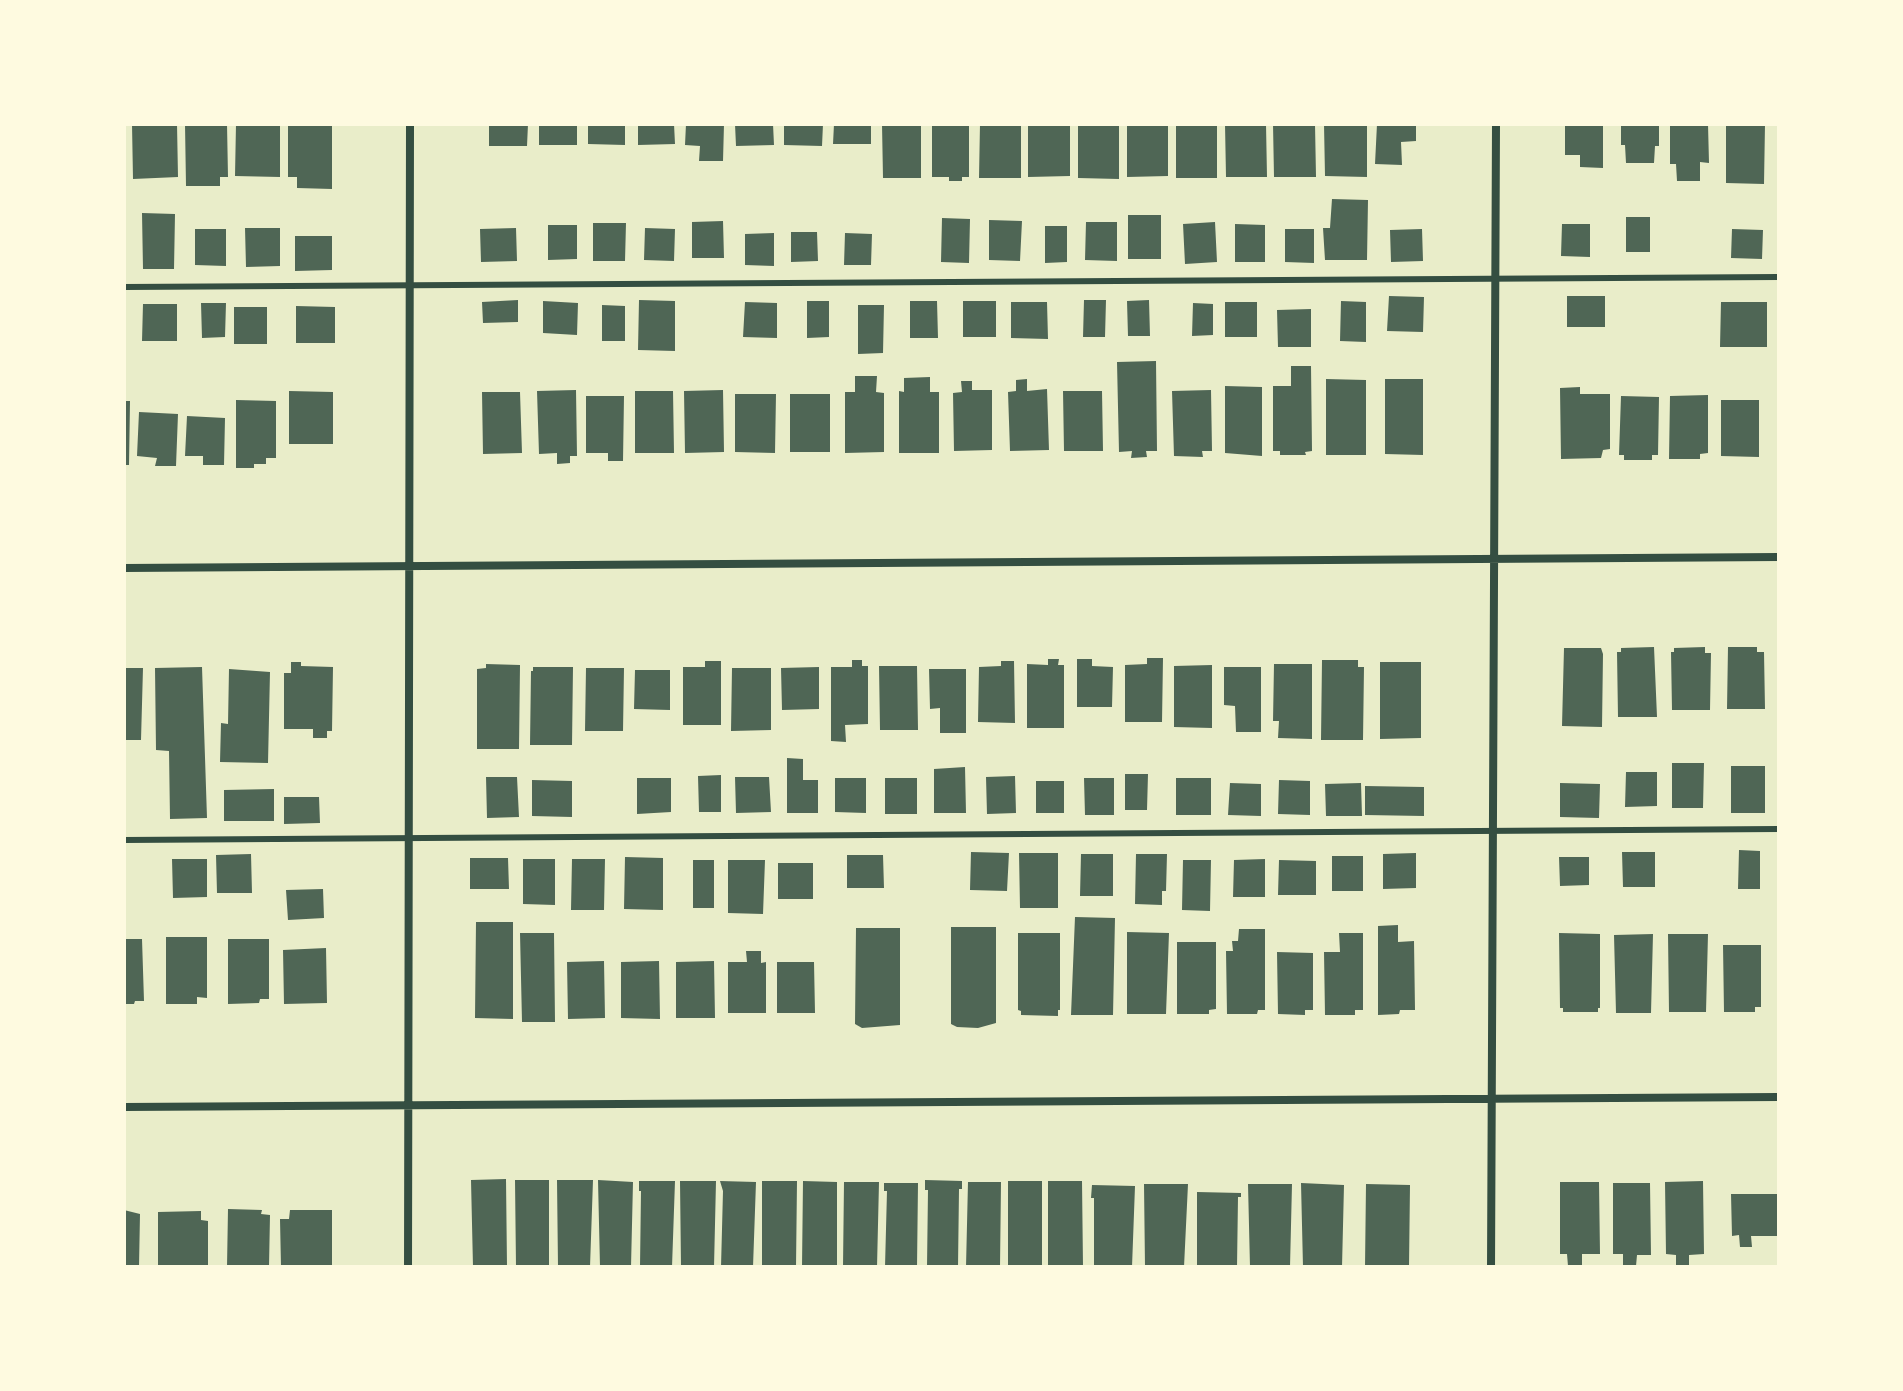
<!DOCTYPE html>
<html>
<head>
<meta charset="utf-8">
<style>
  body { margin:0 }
  #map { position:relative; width:1903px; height:1391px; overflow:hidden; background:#e9edc9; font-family:Helvetica,sans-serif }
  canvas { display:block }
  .frame { position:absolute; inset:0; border:126px solid #fefae0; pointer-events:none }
</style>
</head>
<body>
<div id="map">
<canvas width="1903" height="1391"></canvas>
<div class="frame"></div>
</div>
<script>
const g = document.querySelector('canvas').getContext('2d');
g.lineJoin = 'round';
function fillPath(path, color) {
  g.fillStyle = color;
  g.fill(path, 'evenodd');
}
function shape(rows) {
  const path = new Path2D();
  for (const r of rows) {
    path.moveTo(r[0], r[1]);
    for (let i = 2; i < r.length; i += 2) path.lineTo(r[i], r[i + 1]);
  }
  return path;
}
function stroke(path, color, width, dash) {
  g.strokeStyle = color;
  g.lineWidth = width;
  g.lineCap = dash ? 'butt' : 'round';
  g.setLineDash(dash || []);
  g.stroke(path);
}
fillPath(shape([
  [132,124,177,124,178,177,133,179],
  [185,124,227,124,228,177,220,177,220,186,186,186],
  [236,124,280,124,280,177,235,176],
  [288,124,332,124,332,189,297,188,297,177,288,177],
  [489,124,528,124,527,146,489,146],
  [539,124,577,124,577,145,539,145],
  [588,124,625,124,625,145,588,144],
  [638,124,674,124,675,144,638,145],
  [686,124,724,124,723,161,699,161,700,146,685,145],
  [735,124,773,124,774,145,736,146],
  [784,124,823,124,822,146,784,145],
  [834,124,871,124,871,144,833,144],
  [882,124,921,124,921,178,883,178],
  [932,124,969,124,969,177,962,177,962,181,949,181,949,177,932,177],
  [980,124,1021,124,1021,178,979,178],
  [1028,124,1070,124,1070,176,1028,177],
  [1078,124,1119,124,1119,179,1078,178],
  [1127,124,1168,124,1168,176,1127,177],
  [1176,124,1217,124,1217,178,1176,178],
  [1225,124,1266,124,1267,177,1226,177],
  [1273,124,1315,124,1316,177,1274,177],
  [1324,124,1367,124,1367,177,1325,176],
  [1377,124,1416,124,1416,141,1401,142,1402,165,1375,164],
  [1565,124,1603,124,1603,168,1580,167,1580,155,1565,155],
  [1621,124,1659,124,1659,146,1655,146,1654,163,1626,163,1625,145,1621,145],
  [1670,124,1708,124,1709,163,1700,162,1700,181,1677,181,1676,164,1670,164],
  [1726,124,1765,124,1764,184,1726,183],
  [1332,199,1368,200,1367,260,1325,260,1323,228,1330,228],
  [142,213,175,214,174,269,143,269],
  [1128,215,1161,215,1161,259,1128,259],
  [1626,217,1650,217,1650,252,1626,252],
  [942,218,970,219,969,263,941,262],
  [989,220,1022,221,1020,261,989,260],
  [723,221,724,258,692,258,692,222],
  [1086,222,1117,222,1117,261,1085,260],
  [1215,222,1217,262,1185,264,1183,224],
  [593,223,626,223,625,261,593,261],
  [1235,224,1265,225,1265,262,1235,262],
  [1562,224,1590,224,1590,257,1561,256],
  [548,225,577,225,577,259,548,260],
  [1045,226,1067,226,1067,262,1045,263],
  [245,228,280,228,280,266,246,267],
  [516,228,517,261,481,262,480,229],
  [645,228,675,229,674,261,644,260],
  [195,229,226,229,226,266,195,265],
  [1285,229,1314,229,1314,263,1285,262],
  [1422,229,1423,261,1391,262,1390,230],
  [1732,229,1763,230,1762,259,1731,258],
  [791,232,817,232,818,261,791,262],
  [774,233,774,266,745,265,745,234],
  [845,233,872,234,871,265,844,265],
  [295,236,332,236,332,270,295,271],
  [1389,296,1424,297,1423,332,1387,331],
  [1567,296,1605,296,1605,327,1567,327],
  [518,300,518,322,483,323,482,302],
  [639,300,675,301,675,351,638,350],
  [1084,300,1106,300,1105,337,1083,337],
  [1149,300,1150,336,1128,336,1127,301],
  [543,301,578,303,577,335,543,333],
  [807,301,829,301,829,337,807,338],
  [910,301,937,301,938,338,910,338],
  [963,301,996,301,996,337,963,337],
  [1341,301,1366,302,1366,342,1340,341],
  [745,302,777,303,777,338,743,337],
  [1011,302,1047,302,1048,339,1011,338],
  [1225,302,1257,302,1257,337,1225,337],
  [1721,302,1767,302,1767,347,1720,347],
  [201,303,226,303,225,337,202,338],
  [1193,303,1213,304,1213,335,1192,336],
  [143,304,177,304,177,341,142,341],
  [602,305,625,306,625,341,602,341],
  [858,305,884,305,883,353,858,354],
  [296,306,335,307,335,343,296,343],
  [234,307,267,307,267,344,234,344],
  [1311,309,1311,347,1278,347,1277,310],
  [1156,361,1157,451,1146,451,1147,457,1131,458,1132,451,1119,452,1117,362],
  [1291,366,1311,366,1312,451,1305,452,1306,455,1280,455,1280,451,1273,451,1273,386,1291,386],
  [855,376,877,376,876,392,884,393,884,452,845,453,845,392,855,392],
  [930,377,930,392,939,392,939,453,899,453,899,391,904,392,904,378],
  [1027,379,1027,391,1047,389,1049,450,1010,451,1008,392,1016,391,1016,380],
  [1326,379,1366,380,1366,455,1326,455],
  [1385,379,1423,379,1423,455,1385,454],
  [961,381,972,381,972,390,992,390,992,450,954,451,953,393,962,392],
  [1225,386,1262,387,1262,456,1225,453],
  [1580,387,1580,394,1610,394,1610,449,1603,450,1601,458,1561,459,1560,388],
  [576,390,577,456,570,456,570,463,557,464,557,453,539,454,537,391],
  [723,390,724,452,685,453,684,391],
  [1211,390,1212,451,1202,451,1203,457,1174,456,1172,391],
  [289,391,333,392,333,444,289,444],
  [635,391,673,391,674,453,635,453],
  [1063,391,1102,391,1103,451,1064,451],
  [482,392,520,392,522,453,483,454],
  [735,394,776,394,775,453,735,452],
  [790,394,830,394,830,452,790,452],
  [1708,395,1708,453,1700,454,1700,459,1669,459,1670,396],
  [586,396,624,396,623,461,608,461,608,453,586,453],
  [1621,396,1659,397,1658,455,1652,455,1652,460,1624,460,1624,455,1619,455],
  [236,400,276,401,276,458,266,458,266,464,254,464,254,468,236,468],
  [1721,400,1759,400,1759,457,1721,456],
  [124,401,130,401,129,465,124,465],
  [139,412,178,414,176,466,155,466,157,458,137,456],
  [187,416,225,418,224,465,203,465,203,456,185,456],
  [1654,647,1657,717,1618,717,1617,652,1621,652,1621,648],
  [1705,647,1705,653,1711,653,1710,710,1672,710,1671,652,1674,652,1674,648],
  [1728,647,1757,647,1757,652,1764,652,1765,709,1727,709],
  [1564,648,1601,648,1603,654,1602,727,1562,726],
  [1147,658,1163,658,1162,722,1125,722,1125,665,1147,664],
  [1048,659,1059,659,1058,665,1064,665,1064,728,1027,728,1027,664,1048,665],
  [1077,659,1092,659,1092,666,1113,667,1112,707,1077,707],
  [852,660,862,660,862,666,868,666,868,724,845,725,846,742,831,741,831,667,852,667],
  [1322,660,1358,660,1358,667,1364,667,1363,740,1321,740],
  [705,661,721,661,721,725,683,725,683,667,705,667],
  [1001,661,1014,661,1015,723,978,722,979,667,1001,666],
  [291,662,301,662,301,666,333,667,332,731,327,731,327,738,313,738,313,729,284,729,284,673,291,673],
  [1380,662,1421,662,1421,738,1380,739],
  [486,664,520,665,519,749,477,749,477,669,486,668],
  [1274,664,1312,664,1312,739,1278,738,1279,721,1273,721],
  [1212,665,1212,728,1174,727,1174,666],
  [879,666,917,666,918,730,880,730],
  [202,667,207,818,170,819,169,751,156,750,155,668],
  [533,667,573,667,572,745,530,745,531,671,533,671],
  [819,667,819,709,782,710,781,668],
  [1224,667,1261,667,1261,732,1236,732,1235,706,1224,705],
  [124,668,143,668,141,740,124,740],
  [586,668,624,668,623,731,585,731],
  [732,668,771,668,771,730,731,731],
  [229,669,270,672,268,763,220,762,221,723,228,724],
  [929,669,966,669,966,733,940,733,940,708,930,709],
  [635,670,670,670,670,710,634,709],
  [787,758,803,759,803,780,818,780,818,813,787,813],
  [1672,763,1704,763,1703,808,1672,808],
  [1731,766,1765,766,1765,813,1731,813],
  [965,767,966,813,934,813,934,769],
  [1626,772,1657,772,1657,806,1625,807],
  [1125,774,1148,774,1147,810,1125,810],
  [721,775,721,812,699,812,698,776],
  [1015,776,1016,813,987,814,986,777],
  [486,777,517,777,519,817,487,818],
  [735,777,769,777,771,812,736,813],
  [637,778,671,778,671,812,637,814],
  [835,778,866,778,866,813,835,812],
  [885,778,917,778,917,814,885,814],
  [1084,778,1114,778,1114,815,1085,815],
  [1176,778,1211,778,1211,815,1176,815],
  [532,780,572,781,572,817,532,816],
  [1279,780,1310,781,1310,815,1278,814],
  [1036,781,1064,781,1064,813,1036,813],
  [1230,783,1261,784,1261,816,1228,815],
  [1361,783,1362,816,1326,816,1325,784],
  [1560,783,1600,784,1599,818,1560,817],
  [1365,786,1424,787,1424,816,1365,815],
  [274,789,274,821,224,821,224,790],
  [284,797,319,797,320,823,284,824],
  [1739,850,1760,851,1760,889,1738,889],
  [971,852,1009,853,1007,891,970,890],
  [1622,852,1655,852,1655,887,1623,887],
  [1019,853,1058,853,1058,908,1020,908],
  [1416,853,1416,888,1383,889,1383,854],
  [251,854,252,893,217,893,216,855],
  [1081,854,1113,854,1113,896,1080,896],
  [1136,854,1167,854,1166,891,1162,891,1162,905,1135,904],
  [847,855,883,855,884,888,847,888],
  [1332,856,1363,856,1363,891,1332,891],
  [625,857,663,858,663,910,624,909],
  [1559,857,1589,857,1589,885,1560,886],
  [470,858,508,858,509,889,470,889],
  [172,859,207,859,207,897,173,898],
  [523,859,555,859,555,905,523,904],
  [572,859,605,859,604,910,571,910],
  [1265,859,1265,897,1233,897,1234,860],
  [693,860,714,860,714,908,693,908],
  [728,860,765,860,763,914,728,913],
  [1183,860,1211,860,1210,911,1182,910],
  [1279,860,1316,861,1316,895,1278,895],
  [778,863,813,863,813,899,778,899],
  [323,889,324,918,288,920,286,890],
  [1075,917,1115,918,1113,1015,1071,1015],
  [476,922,513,922,513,1019,475,1018],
  [1398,925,1398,942,1414,941,1415,1010,1400,1010,1399,1014,1378,1015,1378,926],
  [951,927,996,927,996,1023,978,1028,957,1027,951,1024],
  [856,928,900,928,900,1025,862,1028,855,1024],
  [1239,929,1265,929,1265,1010,1258,1010,1257,1014,1227,1014,1226,951,1233,951,1232,941,1238,941],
  [1127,932,1169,933,1166,1014,1127,1014],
  [520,933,554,933,555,1022,522,1022],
  [1018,933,1060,933,1060,1010,1058,1010,1058,1016,1021,1015,1021,1011,1018,1010],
  [1339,933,1363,933,1363,1010,1355,1010,1355,1015,1325,1015,1324,952,1340,952],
  [1559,933,1600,934,1600,1008,1598,1008,1598,1012,1563,1012,1563,1008,1560,1008],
  [1653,934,1651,1013,1616,1013,1614,935],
  [1668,934,1708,934,1706,1012,1669,1012],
  [166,937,207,937,207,998,197,997,197,1004,166,1004],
  [124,939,142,939,144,1001,135,1001,134,1004,124,1004],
  [228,939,269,939,269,999,260,999,259,1003,228,1004],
  [1177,942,1216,942,1216,1009,1209,1010,1209,1014,1177,1014],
  [1723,945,1761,945,1761,1007,1755,1007,1755,1012,1724,1012],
  [326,948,327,1003,284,1004,283,950],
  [746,951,761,951,761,963,766,962,766,1013,728,1013,728,962,747,962],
  [1277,952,1313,953,1313,1010,1305,1010,1305,1015,1278,1014],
  [604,961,605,1018,568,1019,567,962],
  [659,961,660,1019,621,1018,621,962],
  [714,961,715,1018,676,1018,676,962],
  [777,962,814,962,815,1013,777,1013],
  [506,1179,507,1267,473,1267,471,1180],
  [515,1180,549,1180,549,1267,516,1267],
  [557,1180,593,1180,590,1267,558,1267],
  [598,1180,633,1182,631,1267,600,1267],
  [925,1180,962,1181,962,1189,959,1189,958,1267,927,1267,928,1190,925,1190],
  [639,1181,675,1181,672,1267,640,1267,641,1191,639,1191],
  [680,1181,716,1181,714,1267,681,1267],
  [720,1181,756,1182,753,1267,721,1267,723,1191],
  [762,1181,797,1181,796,1267,762,1267],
  [803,1181,837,1182,837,1267,802,1267],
  [1008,1181,1042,1181,1042,1267,1008,1267],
  [1048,1181,1082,1181,1083,1267,1048,1267],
  [1703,1181,1704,1254,1689,1255,1689,1266,1676,1266,1676,1255,1666,1254,1665,1182],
  [844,1182,879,1182,877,1267,843,1267],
  [968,1182,1001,1182,1000,1267,966,1267],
  [1560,1182,1599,1182,1600,1254,1582,1254,1582,1266,1568,1266,1567,1254,1560,1254],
  [884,1183,918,1183,917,1267,885,1267,887,1191,884,1191],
  [1301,1183,1344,1185,1342,1267,1303,1267],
  [1613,1183,1650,1183,1651,1255,1637,1255,1636,1266,1623,1266,1623,1254,1613,1254],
  [1144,1184,1188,1184,1184,1267,1145,1267],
  [1248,1184,1292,1184,1290,1267,1250,1267],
  [1366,1184,1410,1185,1409,1267,1365,1267],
  [1092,1185,1135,1186,1132,1267,1094,1267,1094,1198,1091,1198],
  [1197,1192,1241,1193,1241,1197,1238,1197,1237,1267,1197,1267],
  [1731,1194,1779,1194,1779,1236,1751,1236,1752,1247,1740,1247,1739,1235,1732,1236],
  [228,1209,262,1210,261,1214,270,1215,269,1267,227,1267],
  [124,1210,140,1214,139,1267,124,1267],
  [290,1210,332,1210,332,1267,281,1267,280,1219,289,1219],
  [201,1211,201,1220,208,1221,208,1267,158,1267,158,1212]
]), '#4f6655');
stroke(shape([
  [124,287,1779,277],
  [124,840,1779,829]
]), '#344e41', 6);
stroke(shape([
  [124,568,1779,557],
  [124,1107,1779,1097],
  [408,1267,410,124],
  [1491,1267,1496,124]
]), '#344e41', 8);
</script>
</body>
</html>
